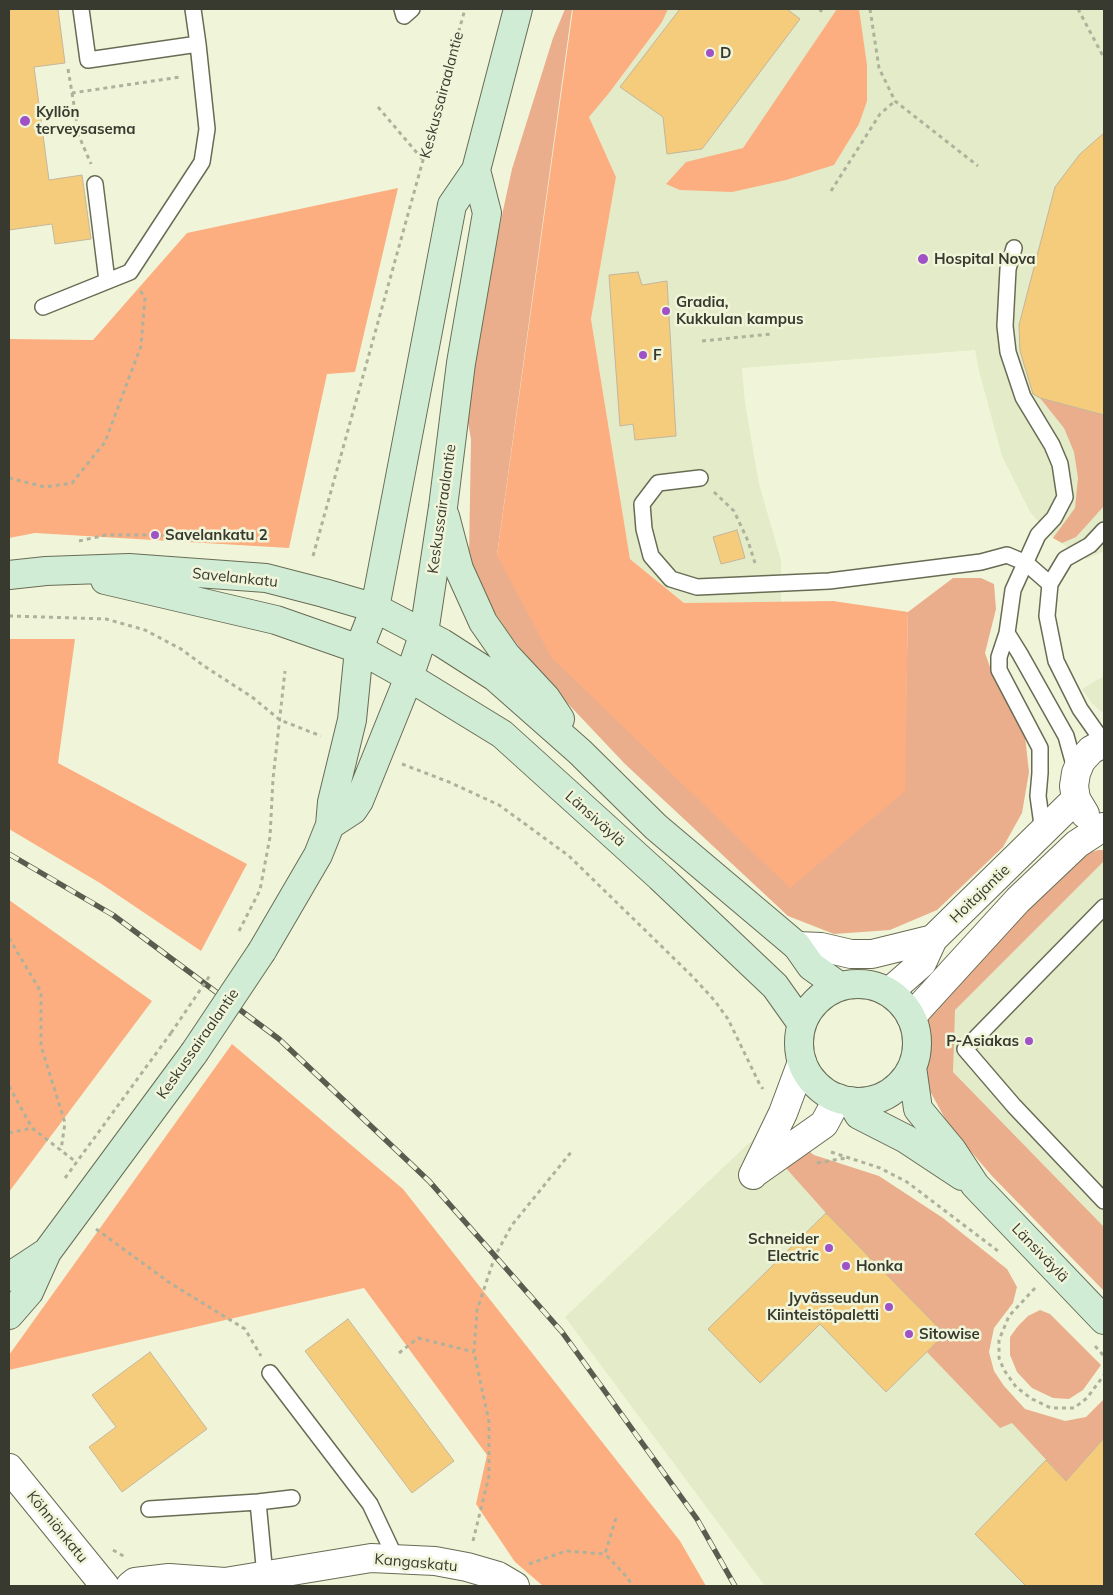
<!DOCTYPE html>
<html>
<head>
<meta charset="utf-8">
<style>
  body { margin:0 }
  #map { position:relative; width:1113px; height:1595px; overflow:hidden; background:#f0f5d9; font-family:Mulish,sans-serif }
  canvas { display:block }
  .frame { position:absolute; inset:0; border:10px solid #383a2f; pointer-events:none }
</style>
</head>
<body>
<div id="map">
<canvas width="1113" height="1595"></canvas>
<div class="frame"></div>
</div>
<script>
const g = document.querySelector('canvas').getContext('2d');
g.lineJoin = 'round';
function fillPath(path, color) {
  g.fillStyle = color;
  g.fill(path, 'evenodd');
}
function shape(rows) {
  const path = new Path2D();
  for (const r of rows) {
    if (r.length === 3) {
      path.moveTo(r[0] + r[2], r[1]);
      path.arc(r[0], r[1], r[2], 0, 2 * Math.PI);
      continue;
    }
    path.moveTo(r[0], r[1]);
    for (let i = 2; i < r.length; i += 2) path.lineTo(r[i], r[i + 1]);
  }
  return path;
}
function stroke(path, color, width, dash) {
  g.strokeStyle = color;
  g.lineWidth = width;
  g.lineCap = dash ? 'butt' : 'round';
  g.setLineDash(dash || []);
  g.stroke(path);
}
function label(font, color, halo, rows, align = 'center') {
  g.font = font + ' Mulish,sans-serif';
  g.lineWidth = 5;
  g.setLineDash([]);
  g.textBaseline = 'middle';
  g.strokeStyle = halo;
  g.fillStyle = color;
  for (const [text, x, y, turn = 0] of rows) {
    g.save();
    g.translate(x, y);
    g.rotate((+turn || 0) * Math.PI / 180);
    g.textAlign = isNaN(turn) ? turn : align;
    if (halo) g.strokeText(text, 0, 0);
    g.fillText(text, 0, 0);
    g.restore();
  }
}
fillPath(shape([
  [573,9,1104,9,1104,551,1087,559,1053,538,1030,512,1002,456,979,371,975,350,742,368,745,403,759,484,781,560,781,602,684,603,630,559,591,319,616,177,589,117],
  [1104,676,1104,712,1100,711,1091,702,1082,689],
  [1098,850,1104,850,1104,1227,953,1072,929,1013],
  [767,1126,1025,1409,1101,1431,1104,1435,1104,1586,765,1586,565,1317]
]), '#e4ebc8');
fillPath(shape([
  [565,9,572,9,497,555,904,791,908,612,953,578,981,578,994,584,996,609,985,653,995,681,1025,736,1029,772,1022,813,1003,847,937,910,890,930,834,934,788,916,625,764,538,672,510,635,487,601,469,555,471,439,463,395,512,169,553,38],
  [1040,398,1104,415,1104,506,1076,537,1062,543,1053,538,1075,508,1078,478,1074,452,1064,428],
  [1098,850,1104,850,1104,861,955,1010,953,1072,1104,1227,1104,1291,992,1176,949,1126,930,1091,924,1060,925,1029,929,1013,944,988,1080,856],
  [806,1149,814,1155,879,1176,943,1218,1007,1269,1017,1287,1013,1303,994,1328,989,1352,994,1371,1004,1386,1025,1409,1065,1421,1086,1417,1104,1399,1104,1447,1100,1443,1066,1481,1012,1423,1000,1428,927,1352,944,1334,826,1213,785,1167],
  [1040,1310,1050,1314,1101,1365,1083,1390,1069,1399,1053,1398,1032,1388,1017,1372,1010,1355,1010,1337,1018,1326,1028,1316]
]), '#eaae8c');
fillPath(shape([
  [573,9,668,9,662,22,609,93,589,117,616,177,591,319,630,559,684,603,833,601,908,612,905,791,790,888,551,657,497,555],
  [837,9,859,9,867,65,867,101,859,124,834,165,786,180,732,192,680,190,666,184,686,162,743,148],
  [398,188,355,372,327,374,289,548,35,533,9,538,9,339,93,340,187,233],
  [9,639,75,639,58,763,247,864,201,951,100,883,9,829],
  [9,900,152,1001,9,1192],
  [232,1044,403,1189,680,1541,706,1586,543,1586,515,1562,476,1504,487,1455,364,1288,9,1370,9,1355]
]), '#fcae81');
const building = shape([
  [9,9,58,9,65,63,34,67,49,180,82,175,91,239,55,244,52,224,9,230,9,9],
  [680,9,787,9,800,19,702,149,667,154,663,117,620,87,680,9],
  [1104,133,1104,415,1040,398,1033,394,1020,351,1019,325,1055,187,1080,154,1104,133],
  [638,272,642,285,667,281,676,436,635,440,633,424,620,426,609,275,638,272],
  [737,530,745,558,721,564,713,537,737,530],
  [826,1213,945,1334,886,1392,820,1324,760,1383,708,1329,826,1213],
  [348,1319,454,1461,412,1493,305,1351,348,1319],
  [150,1352,207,1429,122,1492,89,1447,116,1427,92,1395,150,1352],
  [1104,1438,1104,1586,1026,1586,975,1534,1046,1460,1066,1481,1104,1438]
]);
fillPath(building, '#f5cc7b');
stroke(building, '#c3b69d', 1);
const lane = shape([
  [81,9,88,60,198,44,193,9],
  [402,9,404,16,412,9],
  [95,184,107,281],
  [1014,248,1008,269,1005,326,1008,352,1023,397,1052,445,1060,464,1065,497,1054,518,1038,535,1013,590,1007,633,999,657,999,670,1040,748,1040,773,1038,796,1043,832],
  [43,307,130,272,202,162,207,129,198,44],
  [700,478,658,483,642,504,644,529,651,556,671,579,697,587,829,581,981,562,1007,555,1026,563,1050,584],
  [1104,530,1090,545,1065,559,1050,584,1047,616,1056,661,1080,709,1104,743],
  [1007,633,1020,654,1066,736,1076,772],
  [1104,907,965,1049,1014,1106,1104,1201],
  [270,1373,370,1504,396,1559],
  [258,1502,292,1498],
  [149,1509,258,1502,265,1576]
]);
const street = shape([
  [1085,814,1076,799,1074,786,1076,773,1081,761,1091,750,1104,743],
  [797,946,821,947,851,954,872,954,933,939],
  [889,992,922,963,933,939,1076,799],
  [911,1017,1018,900,1077,844,1103,827],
  [756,1172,824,1124,838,1098],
  [753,1175,783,1113,802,1062],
  [9,1468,105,1586],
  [130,1586,135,1582,169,1578,225,1582,371,1558,435,1561,467,1567,498,1576,515,1586]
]);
const secondary = shape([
  [445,516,459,569,483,622,506,655,546,698,560,719],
  [9,575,46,571,129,568,266,578,324,593,375,608,442,643,495,677,580,752,656,827,797,946,811,966,839,986],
  [105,580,276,620,359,649,409,677,502,734,660,877,775,986,802,1024],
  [330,825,353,810,359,801,409,677,424,633,443,507,461,363,487,213,476,170],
  [262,951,318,855,330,825,332,802,352,720,359,649,375,608,452,205,476,170,518,9],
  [858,1043,59],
  [912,1067,918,1109,952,1150,975,1185,1104,1320],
  [851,1101,859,1115,906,1139,962,1176],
  [9,1277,47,1252],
  [9,1315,29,1292,47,1252,194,1053]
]);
stroke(lane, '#686c54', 18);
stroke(street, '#686c54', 30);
stroke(secondary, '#686c54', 30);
stroke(shape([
  [870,9,879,68,895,101,978,166],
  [1078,9,1104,58],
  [820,12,822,9],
  [68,69,72,93,180,77],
  [72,93,79,136,91,164],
  [378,107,423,160],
  [831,191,880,114,895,101],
  [702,341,771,334],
  [9,478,45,487,72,483,105,442,141,346,145,298,140,290],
  [714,492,734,511,748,541,755,563],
  [79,541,106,535,155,535,195,539],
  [313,556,465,9],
  [9,616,106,619,145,630,181,649,204,666,252,697,280,720,321,736],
  [402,764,449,782,499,805,569,856,693,977,715,1001,728,1019,759,1083,763,1089],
  [239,931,260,890,270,837,273,779,285,671],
  [9,938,41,992,41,1046,65,1123,61,1150],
  [9,1086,32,1128,76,1162],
  [9,1133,32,1128],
  [831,1152,880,1168,907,1182,998,1251],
  [817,1163,846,1158],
  [65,1178,171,1033],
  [96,1229,170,1283,245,1329,261,1356],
  [1035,1288,1009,1316,999,1340,999,1358,1004,1370,1016,1387,1032,1399,1051,1408,1074,1408,1087,1398,1104,1375],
  [1095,1346,1104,1356],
  [399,1353,418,1338,474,1352],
  [616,1518,605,1554,626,1576,633,1586],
  [473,1541,489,1476,489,1422,474,1352,477,1310,495,1256,512,1225,572,1151],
  [113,1550,125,1557],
  [529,1564,566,1551,605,1554]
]), '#aeb29c', 3, [4, 4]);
stroke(lane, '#fff', 15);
stroke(street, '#fff', 28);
stroke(secondary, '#d0ecd5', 28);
const rail = shape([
  [9,854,113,915,279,1039,429,1181,562,1332,697,1519,735,1586]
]);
stroke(rail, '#595c4e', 5.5);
stroke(rail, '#f0f5d9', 4, [11]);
const secondaryBridge = shape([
  [194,1053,262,951]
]);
stroke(secondaryBridge, '#686c54', 30, []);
stroke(shape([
  [171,1033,211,974]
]), '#aeb29c', 3, [4, 4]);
stroke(secondaryBridge, '#d0ecd5', 28);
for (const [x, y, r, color] of [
  [710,53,5,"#9e52c5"],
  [25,121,6,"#9e52c5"],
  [923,259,6,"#9e52c5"],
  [666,311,5,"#9e52c5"],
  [643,355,5,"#9e52c5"],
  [155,535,5,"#9e52c5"],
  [1029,1041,5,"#9e52c5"],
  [829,1248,5,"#9e52c5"],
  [846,1266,5,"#9e52c5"],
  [889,1307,5,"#9e52c5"],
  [909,1334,5,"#9e52c5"]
]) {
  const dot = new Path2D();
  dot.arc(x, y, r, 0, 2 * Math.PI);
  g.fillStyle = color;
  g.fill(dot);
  stroke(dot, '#f0f5d9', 2);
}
label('bold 15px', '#383a2f', '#f0f5d9', [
  ["D",720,53],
  ["Kyllön",36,112],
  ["terveysasema",36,129],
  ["Hospital Nova",934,259],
  ["Gradia,",676,302],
  ["Kukkulan kampus",676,319],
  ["F",653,355],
  ["Savelankatu 2",165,535],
  ["P-Asiakas",1019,1041,"right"],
  ["Schneider",819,1239,"right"],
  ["Electric",819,1256,"right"],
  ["Honka",856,1266],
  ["Jyvässeudun",879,1298,"right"],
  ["Kiinteistöpaletti",879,1315,"right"],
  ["Sitowise",919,1334]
], 'left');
label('15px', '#383a2f', '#f0f5d9', [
  ["Keskussairaalantie",442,95,-75],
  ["Keskussairaalantie",442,509,-82],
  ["Savelankatu",235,578,6],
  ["Länsiväylä",595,819,42],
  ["Hoitajantie",980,894,-44],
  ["Keskussairaalantie",198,1044,-55],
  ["Länsiväylä",1040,1253,46],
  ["Köhniönkatu",57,1527,51],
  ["Kangaskatu",416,1563,5]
]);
</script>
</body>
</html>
